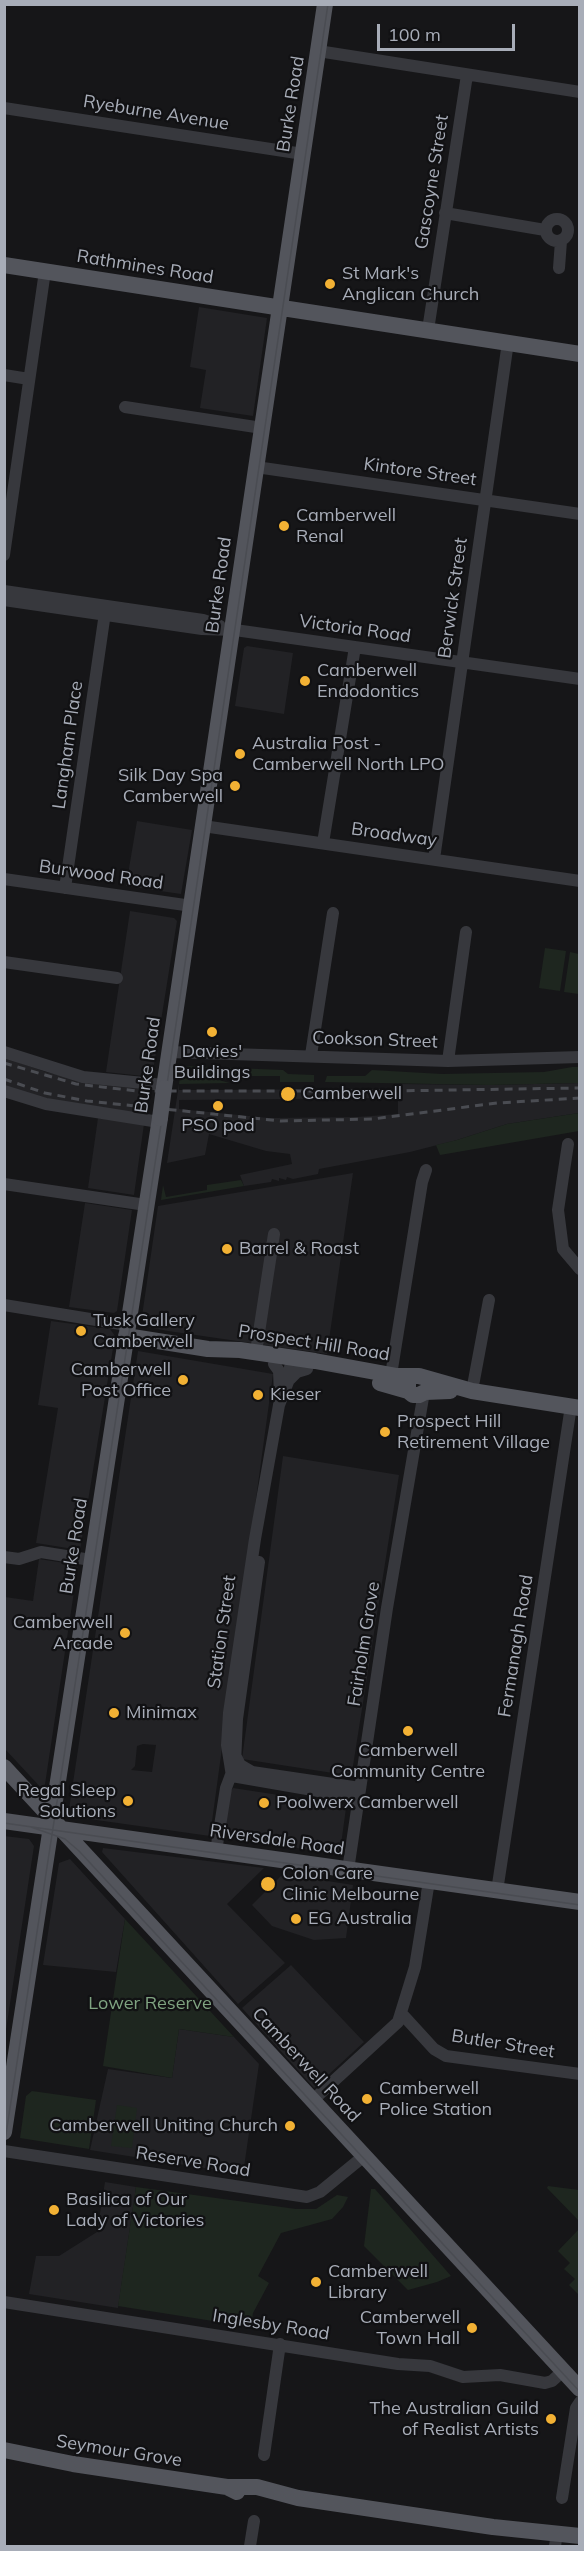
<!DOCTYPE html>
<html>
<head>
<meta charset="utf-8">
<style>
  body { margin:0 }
  #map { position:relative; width:584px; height:2551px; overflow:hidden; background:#161618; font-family:Mulish,sans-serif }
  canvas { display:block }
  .frame { position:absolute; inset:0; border:6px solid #a8adb8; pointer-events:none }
  .scale { position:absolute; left:377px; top:24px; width:138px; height:27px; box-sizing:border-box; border:3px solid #a8adb8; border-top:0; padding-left:8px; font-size:18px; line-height:21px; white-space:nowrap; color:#a8adb8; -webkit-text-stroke:4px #111113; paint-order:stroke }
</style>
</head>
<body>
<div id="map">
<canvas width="584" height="2551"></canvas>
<div class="frame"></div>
<div class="scale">100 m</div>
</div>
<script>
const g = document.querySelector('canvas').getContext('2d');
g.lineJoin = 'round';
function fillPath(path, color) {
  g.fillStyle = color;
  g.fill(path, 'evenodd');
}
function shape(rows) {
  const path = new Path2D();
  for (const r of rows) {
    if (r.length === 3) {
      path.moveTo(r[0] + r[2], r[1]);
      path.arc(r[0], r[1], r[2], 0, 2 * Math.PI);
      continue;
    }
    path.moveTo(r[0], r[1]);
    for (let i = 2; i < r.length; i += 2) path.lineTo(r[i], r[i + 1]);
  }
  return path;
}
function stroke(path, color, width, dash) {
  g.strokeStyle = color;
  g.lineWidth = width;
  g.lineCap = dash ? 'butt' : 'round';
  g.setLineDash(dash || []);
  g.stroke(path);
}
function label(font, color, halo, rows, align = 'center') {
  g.font = font + ' Mulish,sans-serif';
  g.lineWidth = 4.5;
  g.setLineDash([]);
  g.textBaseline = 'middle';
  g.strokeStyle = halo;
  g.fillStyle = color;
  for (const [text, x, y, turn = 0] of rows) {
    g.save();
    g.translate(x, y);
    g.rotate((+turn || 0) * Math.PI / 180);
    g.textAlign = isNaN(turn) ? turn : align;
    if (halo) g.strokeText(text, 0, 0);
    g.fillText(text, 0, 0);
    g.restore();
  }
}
fillPath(shape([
  [199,307,267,318,253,416,200,408,206,370,190,367],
  [247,646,293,653,284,714,235,706,244,648],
  [137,821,192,830,181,894,126,886],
  [130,911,174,918,177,921,152,1077,106,1072],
  [4,1057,46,1072,99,1084,150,1088,146,1116,59,1102,5,1087],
  [579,1083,579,1113,507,1124,457,1140,410,1152,319,1169,318,1174,293,1179,287,1177,286,1180,279,1178,279,1181,272,1179,271,1182,244,1186,240,1175,292,1164,290,1154,266,1151,209,1134,205,1155,167,1163,179,1084,179,1090,397,1089,398,1084,489,1085],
  [398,1098,398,1114,357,1117,269,1118,179,1109,179,1100],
  [98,1118,144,1124,134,1195,88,1188],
  [353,1173,327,1354,168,1331,143,1326,141,1323,158,1206],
  [85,1203,132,1210,117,1311,114,1313,69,1307],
  [51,1321,110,1329,115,1336,80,1550,36,1543,58,1408,38,1405],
  [138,1351,273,1374,210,1836,68,1816],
  [143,1744,156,1745,152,1772,131,1770,135,1766,137,1746],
  [283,1456,399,1475,352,1772,346,1775,242,1759],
  [39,1559,78,1565,44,1791,4,1748,5,1597,33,1601],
  [233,1788,344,1805,346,1808,340,1852,337,1854,223,1837,230,1792],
  [4,1836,29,1839,34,1846,6,2030],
  [103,1848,264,1868,227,1904,285,1963,238,2004,102,1852],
  [70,1859,125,1919,116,1972,43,1965,59,1863],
  [283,1874,353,1885,346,1938,314,1940,272,1926,252,1905],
  [291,1965,364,2042,314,2088,242,2008],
  [179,2029,234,2037,259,2064,243,2174,90,2150,108,2069,172,2078],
  [105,2182,136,2187,118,2308,29,2294,36,2256,59,2256,97,2232]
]), '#222225');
fillPath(shape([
  [545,948,566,951,560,991,539,988],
  [570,952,579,954,579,994,564,992],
  [185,1066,283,1070,288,1074,314,1075,314,1082,280,1082,280,1076,245,1076,245,1080,230,1080],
  [572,1067,579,1067,579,1083,489,1085,325,1082,327,1076,365,1076,372,1070,442,1074,544,1072],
  [181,1069,226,1082,230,1083,179,1084],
  [579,1113,579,1131,440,1155,436,1145,457,1140,507,1124],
  [241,1180,244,1186,161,1200,163,1185,166,1197,207,1190,207,1185],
  [125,1919,234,2037,179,2029,172,2078,103,2066],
  [32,2091,96,2100,89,2149,20,2138,26,2096],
  [117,2105,137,2108,132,2148,111,2146],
  [548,2186,579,2190,579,2221,547,2188],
  [136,2187,296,2209,316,2209,337,2195,348,2197,343,2207,332,2219,281,2233,258,2276,269,2283,253,2313,251,2327,118,2306],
  [371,2189,375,2189,451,2276,437,2282,408,2290,364,2246],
  [579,2229,579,2295,569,2285,575,2279,564,2269,570,2263,558,2251]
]), '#1e261f');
stroke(shape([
  [318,51,580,92],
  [4,108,303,154],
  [445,213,545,230],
  [557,230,11],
  [559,268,561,241],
  [428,330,467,75],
  [4,375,29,379],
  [125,407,262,428],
  [256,467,580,514],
  [4,555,45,271],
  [4,591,203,620,220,626],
  [4,600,202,629,235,630,580,679],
  [203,826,580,881],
  [323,843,355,647],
  [434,859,508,342],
  [4,879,192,906],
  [65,888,106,606],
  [4,962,117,978],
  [4,1052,83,1077,164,1085],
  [169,1052,448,1061,580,1057],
  [311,1055,333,913],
  [448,1061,466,932],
  [4,1091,46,1104,159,1122],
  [568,1144,558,1210,563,1249,580,1269],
  [4,1184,146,1205],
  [4,1305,127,1325],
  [256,1352,274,1234],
  [274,1364,279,1371,280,1395],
  [391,1375,422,1182,426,1170],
  [288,1381,297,1372,307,1369],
  [472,1391,489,1300],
  [4,1557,19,1559,41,1552,91,1560],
  [236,1757,240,1765,252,1772,360,1788],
  [232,1776,227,1745,229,1713,255,1539,279,1405,291,1374,290,1367],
  [232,1776,359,1798],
  [216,1851,226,1788,235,1764,237,1719,259,1562],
  [348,1870,387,1608,424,1392],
  [497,1891,571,1406],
  [402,2014,434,2049,446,2056,580,2074],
  [313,2100,398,2022,415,1967,429,1881],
  [4,2151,307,2197,320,2192,364,2156],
  [4,2302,398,2364,430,2366,463,2377,500,2375,545,2383,552,2381,563,2371],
  [264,2455,280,2344],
  [562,2498,576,2408,580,2402],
  [250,2546,254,2521],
  [555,2546,557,2533]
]), '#37383d', 12);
stroke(shape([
  [4,265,580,354],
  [164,1088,325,4],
  [126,1336,208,1349,240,1350,315,1361,397,1376,419,1376,472,1391,580,1408],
  [408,1381,408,1391,413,1395,419,1395,425,1392,450,1391],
  [380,1383,408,1391],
  [4,1767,580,2389],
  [4,1821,580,1902],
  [4,2132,160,1118],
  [4,2450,73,2464,227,2487,237,2492],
  [227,2487,257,2487,298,2498,493,2527,580,2536]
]), '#53555c', 16);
stroke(shape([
  [4,1823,580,1905],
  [31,1827,65,1839,79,1851,580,2392],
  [4,2147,162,1118,328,4]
]), '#4a4c52', 1.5);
stroke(shape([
  [4,1063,76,1084,137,1091,389,1091,580,1088],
  [4,1079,45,1093,87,1101,281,1121,373,1119,497,1103,580,1098]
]), '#4a4c52', 3, [8, 6]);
stroke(shape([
  [160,1118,164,1088]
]), '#53555c', 16);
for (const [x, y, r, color] of [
  [330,284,6,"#f2b134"],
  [284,526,6,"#f2b134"],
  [305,681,6,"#f2b134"],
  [240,754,6,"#f2b134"],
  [235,786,6,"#f2b134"],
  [212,1032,6,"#f2b134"],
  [288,1094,8,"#f2b134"],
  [218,1106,6,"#f2b134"],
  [227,1249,6,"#f2b134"],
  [81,1331,6,"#f2b134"],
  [183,1380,6,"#f2b134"],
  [258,1395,6,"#f2b134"],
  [385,1432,6,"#f2b134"],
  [125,1633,6,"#f2b134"],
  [114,1713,6,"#f2b134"],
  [408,1731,6,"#f2b134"],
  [128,1801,6,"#f2b134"],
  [264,1803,6,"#f2b134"],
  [268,1884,8,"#f2b134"],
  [296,1919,6,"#f2b134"],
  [367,2099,6,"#f2b134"],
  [290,2126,6,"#f2b134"],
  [54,2210,6,"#f2b134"],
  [316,2282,6,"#f2b134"],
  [472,2328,6,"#f2b134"],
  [551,2419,6,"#f2b134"]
]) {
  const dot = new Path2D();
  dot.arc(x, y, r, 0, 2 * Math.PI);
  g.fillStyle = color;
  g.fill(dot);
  stroke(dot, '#111113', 2);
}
label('18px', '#a8adb8', '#111113', [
  ["Burke Road",291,104,-81],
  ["Ryeburne Avenue",156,113,9],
  ["Gascoyne Street",432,182,-81],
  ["Rathmines Road",145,267,9],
  ["Kintore Street",420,472,8],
  ["Burke Road",219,585,-82],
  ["Berwick Street",453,598,-82],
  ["Victoria Road",355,629,8],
  ["Langham Place",68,745,-82],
  ["Broadway",394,835,8],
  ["Burwood Road",101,875,8],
  ["Cookson Street",375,1040,2],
  ["Burke Road",148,1065,-82],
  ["Prospect Hill Road",314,1343,9],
  ["Burke Road",74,1546,-81],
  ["Station Street",222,1632,-82],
  ["Fairholm Grove",364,1644,-81],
  ["Fermanagh Road",516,1646,-81],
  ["Riversdale Road",277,1840,8],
  ["Butler Street",503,2044,9],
  ["Camberwell Road",306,2065,47],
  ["Reserve Road",193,2162,9],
  ["Inglesby Road",271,2325,9],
  ["Seymour Grove",119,2451,9]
]);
label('18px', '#a8adb8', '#111113', [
  ["St Mark's",342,274],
  ["Anglican Church",342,295],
  ["Camberwell",296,516],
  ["Renal",296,537],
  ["Camberwell",317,671],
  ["Endodontics",317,692],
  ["Australia Post -",252,744],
  ["Camberwell North LPO",252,765],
  ["Silk Day Spa",223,776,"right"],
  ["Camberwell",223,797,"right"],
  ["Davies'",212,1052,"center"],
  ["Buildings",212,1073,"center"],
  ["Camberwell",302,1094],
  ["PSO pod",218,1126,"center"],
  ["Barrel & Roast",239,1249],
  ["Tusk Gallery",93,1321],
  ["Camberwell",93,1342],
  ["Camberwell",171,1370,"right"],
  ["Post Office",171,1391,"right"],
  ["Kieser",270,1395],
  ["Prospect Hill",397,1422],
  ["Retirement Village",397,1443],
  ["Camberwell",113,1623,"right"],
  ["Arcade",113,1644,"right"],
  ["Minimax",126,1713],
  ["Camberwell",408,1751,"center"],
  ["Community Centre",408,1772,"center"],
  ["Regal Sleep",116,1791,"right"],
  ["Solutions",116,1812,"right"],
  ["Poolwerx Camberwell",276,1803],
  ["Colon Care",282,1874],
  ["Clinic Melbourne",282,1895],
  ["EG Australia",308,1919],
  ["Camberwell",379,2089],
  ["Police Station",379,2110],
  ["Camberwell Uniting Church",278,2126,"right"],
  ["Basilica of Our",66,2200],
  ["Lady of Victories",66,2221],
  ["Camberwell",328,2272],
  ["Library",328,2293],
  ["Camberwell",460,2318,"right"],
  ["Town Hall",460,2339,"right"],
  ["The Australian Guild",539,2409,"right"],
  ["of Realist Artists",539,2430,"right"]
], 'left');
label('18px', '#7fa381', '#111113', [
  ["Lower Reserve",150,2004]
]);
</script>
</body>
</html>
